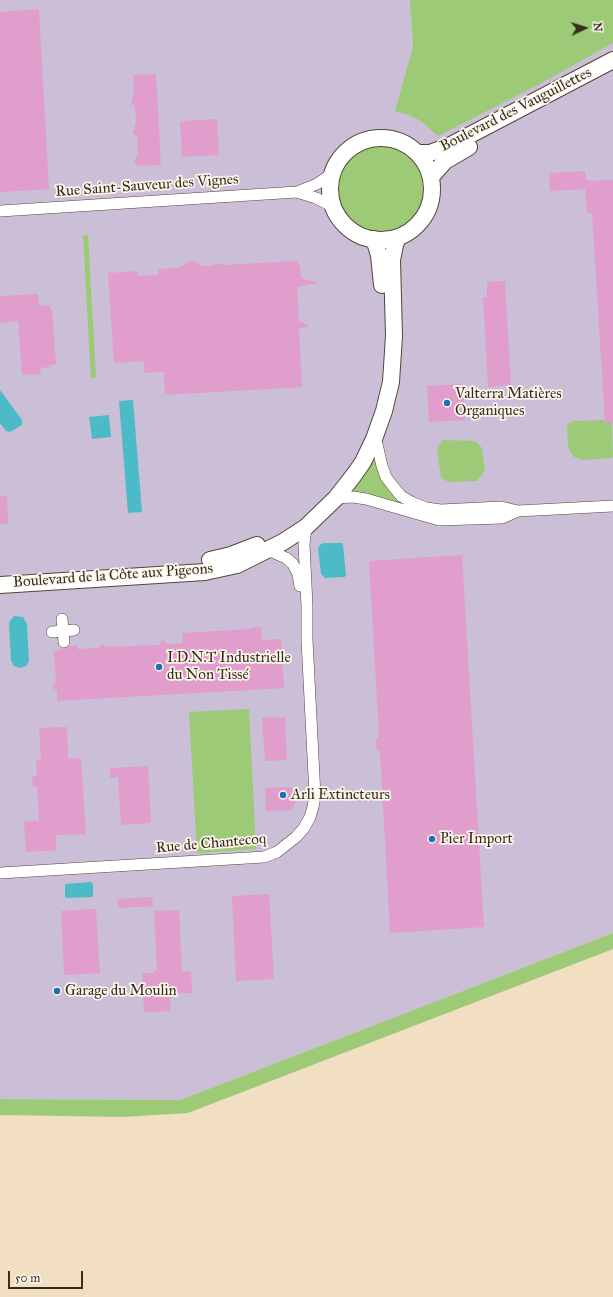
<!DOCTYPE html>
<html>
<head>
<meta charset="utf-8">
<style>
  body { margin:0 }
  #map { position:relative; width:613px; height:1297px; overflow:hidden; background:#f2dec0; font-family:"IM FELL Great Primer",serif }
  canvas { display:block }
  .north { position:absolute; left:565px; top:8px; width:40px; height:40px; -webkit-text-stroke:3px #fbf7ec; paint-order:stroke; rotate:86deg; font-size:11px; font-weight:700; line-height:16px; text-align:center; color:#3b2a1e }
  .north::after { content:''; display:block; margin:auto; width:14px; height:18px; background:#3b2a1e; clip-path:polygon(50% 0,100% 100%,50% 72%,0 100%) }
  .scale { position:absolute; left:8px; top:1271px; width:75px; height:18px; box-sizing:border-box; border:2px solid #3b2a1e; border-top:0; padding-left:5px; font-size:12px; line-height:14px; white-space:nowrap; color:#3b2a1e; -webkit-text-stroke:3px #fbf7ec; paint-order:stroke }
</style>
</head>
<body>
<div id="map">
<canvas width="613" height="1297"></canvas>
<div class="north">N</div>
<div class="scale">50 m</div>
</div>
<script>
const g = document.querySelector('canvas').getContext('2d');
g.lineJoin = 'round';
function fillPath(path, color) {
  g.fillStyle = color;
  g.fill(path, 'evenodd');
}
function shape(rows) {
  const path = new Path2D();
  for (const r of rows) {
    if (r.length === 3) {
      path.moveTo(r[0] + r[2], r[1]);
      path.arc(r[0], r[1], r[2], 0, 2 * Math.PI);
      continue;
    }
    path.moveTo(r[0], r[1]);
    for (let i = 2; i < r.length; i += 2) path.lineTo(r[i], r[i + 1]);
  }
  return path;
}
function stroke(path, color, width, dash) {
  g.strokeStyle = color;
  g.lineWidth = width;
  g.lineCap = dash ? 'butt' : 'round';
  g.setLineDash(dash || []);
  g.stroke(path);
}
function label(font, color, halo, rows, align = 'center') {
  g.font = font + ' "IM FELL Great Primer",serif';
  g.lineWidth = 3.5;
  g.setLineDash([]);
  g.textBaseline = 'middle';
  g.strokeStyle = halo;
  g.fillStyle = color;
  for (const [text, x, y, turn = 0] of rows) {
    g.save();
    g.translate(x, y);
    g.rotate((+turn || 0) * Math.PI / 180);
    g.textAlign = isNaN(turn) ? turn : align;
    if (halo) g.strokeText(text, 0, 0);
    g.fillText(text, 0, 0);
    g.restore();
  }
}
fillPath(shape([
  [0,0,613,0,613,933,180,1100,0,1099]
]), '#cabfd7');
fillPath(shape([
  [410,0,613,0,613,43,538,85,438,136,421,121,409,115,395,111,413,47],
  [381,188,45],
  [88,235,96,378,91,378,83,236],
  [604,420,605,423,612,423,613,456,612,458,583,460,574,457,570,452,568,445,567,428,568,424,573,421],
  [442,440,475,441,482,448,485,470,477,481,449,482,441,478,437,449],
  [374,450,382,477,442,517,346,492],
  [249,709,256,849,197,853,189,712],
  [613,933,613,949,188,1113,123,1117,0,1115,0,1099,180,1100]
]), '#9dca77');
fillPath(shape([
  [0,390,22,420,22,425,10,432,6,431,0,423],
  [133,400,142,512,128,513,119,401],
  [109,415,111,437,92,439,89,417],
  [324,543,341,543,343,544,346,576,344,577,325,578,321,574,318,548,321,544],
  [14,616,23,617,27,624,29,661,26,666,20,668,14,666,11,661,9,624,10,621],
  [91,882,93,884,93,896,92,897,67,898,65,897,65,884]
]), '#4dbac7');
fillPath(shape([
  [39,9,49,189,0,192,0,12],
  [156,74,161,165,139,166,134,164,138,151,137,136,133,134,136,121,135,105,131,104,134,90,133,75],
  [217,119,219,155,182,157,180,121],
  [585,171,586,180,590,180,590,181,613,180,613,423,605,423,592,213,587,213,585,189,550,191,549,173],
  [191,260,202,266,212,266,218,263,224,265,298,261,298,265,300,265,301,278,318,283,297,287,299,321,310,326,299,329,302,387,165,395,164,372,144,373,144,361,114,363,108,273,138,271,138,276,158,275,158,269,179,268],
  [505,281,511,385,488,387,483,297,487,297,487,282],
  [38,294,39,306,50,305,50,310,52,310,56,364,49,365,50,367,40,368,41,374,22,375,18,321,0,323,0,296],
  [463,384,465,420,429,422,427,386],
  [0,496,7,496,8,524,0,524],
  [462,555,484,927,390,933,380,751,377,749,375,744,376,739,379,736,369,561],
  [261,627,262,640,281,639,284,688,57,701,57,691,52,687,56,682,54,651,61,650,61,648,65,649,70,646,77,645,77,649,99,648,102,644,107,647,159,645,163,640,167,644,183,643,182,633,250,629,250,628],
  [285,717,287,760,265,761,262,718],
  [67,727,68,759,81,758,86,834,56,835,56,850,26,852,24,822,39,821,37,787,33,787,32,776,37,776,36,761,41,760,39,728],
  [148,766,151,823,121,825,118,777,110,778,110,768],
  [291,787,295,795,296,801,292,810,266,811,265,788],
  [269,894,274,979,236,981,232,896],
  [152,897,153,906,119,908,118,899],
  [96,909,100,973,64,975,61,911],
  [179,910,182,972,191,971,192,993,170,994,171,1011,144,1012,142,973,154,973,154,970,157,970,154,911]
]), '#e19dcc');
const street = shape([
  [297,192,316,198,334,207],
  [0,211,297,192,317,184,333,173],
  [374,439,377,444,382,466,386,477,392,485,401,496,413,503,426,508,441,510,501,507,518,511,613,506],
  [336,498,353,497,366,499,439,520,502,518,518,511],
  [268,550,286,558,293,564,298,574,300,586],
  [62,619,64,642],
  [52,632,74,630],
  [0,873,264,857,277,852,296,837,304,828,310,817,313,807,315,796,307,640,307,606,304,544,306,527]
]);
const secondary = shape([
  [381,189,51],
  [418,153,430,153,449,146,613,60],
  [431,177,445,161,469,147],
  [374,239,379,255,382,285],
  [210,560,231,555,257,545],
  [0,585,205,572,237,565,283,542,306,527,336,498,354,475,363,462,374,439,384,411,391,382,394,336,392,260,395,245,398,237]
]);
stroke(street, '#564536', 12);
stroke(secondary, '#564536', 18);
stroke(street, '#fff', 11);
stroke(secondary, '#fff', 16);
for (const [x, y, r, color] of [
  [447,403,4,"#1f6fb2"],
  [159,667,4,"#1f6fb2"],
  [283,795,4,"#1f6fb2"],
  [432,839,4,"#1f6fb2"],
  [57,991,4,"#1f6fb2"]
]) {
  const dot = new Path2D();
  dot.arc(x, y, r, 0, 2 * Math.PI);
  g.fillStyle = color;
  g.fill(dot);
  stroke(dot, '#fbf7ec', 1.5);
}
label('15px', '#3b2a1e', '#fbf7ec', [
  ["Boulevard des Vauguillettes",516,110,-27],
  ["Rue Saint-Sauveur des Vignes",147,186,-4],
  ["Boulevard de la Côte aux Pigeons",113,576,-4],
  ["Rue de Chantecoq",211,844,-5]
]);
label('15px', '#3b2a1e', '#fbf7ec', [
  ["Valterra Matières",455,394],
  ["Organiques",455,411],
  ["I.D.N.T Industrielle",167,658],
  ["du Non Tissé",167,675],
  ["Arli Extincteurs",291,795],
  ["Pier Import",440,839],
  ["Garage du Moulin",65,991]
], 'left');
</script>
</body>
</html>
